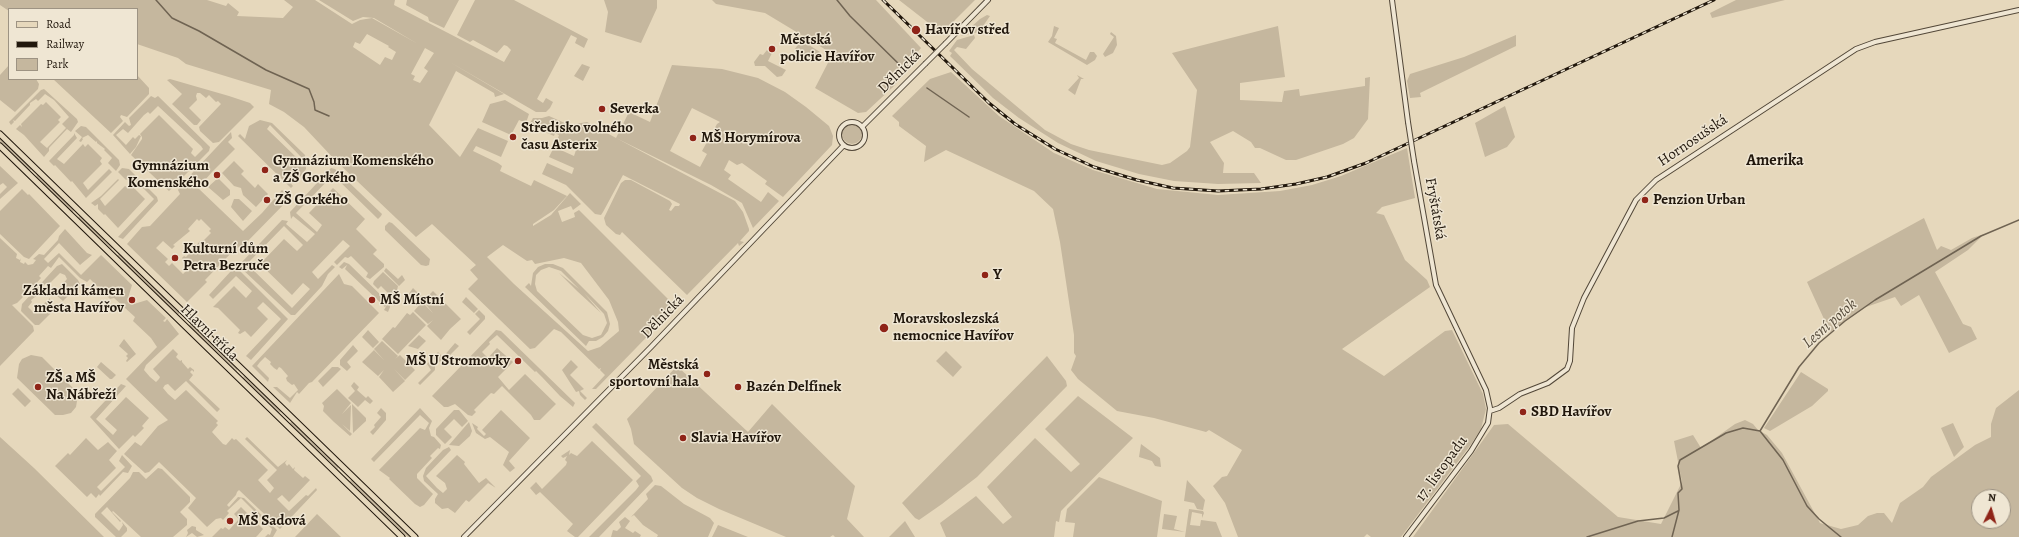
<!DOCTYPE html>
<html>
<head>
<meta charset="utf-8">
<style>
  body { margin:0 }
  #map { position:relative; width:2019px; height:537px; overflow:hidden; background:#e6d8bc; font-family:Alegreya,serif }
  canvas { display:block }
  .legend { position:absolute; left:8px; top:8px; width:130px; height:72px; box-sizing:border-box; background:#efe6d3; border:1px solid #9d9383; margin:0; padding:5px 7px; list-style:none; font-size:12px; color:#21170c }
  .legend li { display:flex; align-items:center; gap:8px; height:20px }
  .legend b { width:20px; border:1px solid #9d9383 }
  .north { position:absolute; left:1971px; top:489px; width:40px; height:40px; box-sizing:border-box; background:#efe6d3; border:1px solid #9d9383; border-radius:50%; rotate:5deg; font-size:11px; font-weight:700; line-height:16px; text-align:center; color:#21170c }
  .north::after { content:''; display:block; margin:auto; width:14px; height:18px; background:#8f2418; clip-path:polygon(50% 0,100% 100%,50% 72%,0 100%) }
</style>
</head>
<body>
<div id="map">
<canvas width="2019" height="537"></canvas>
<ul class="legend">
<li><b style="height:5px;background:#e6d8bc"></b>Road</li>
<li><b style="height:5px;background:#21170c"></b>Railway</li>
<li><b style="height:11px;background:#c5b79e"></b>Park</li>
</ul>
<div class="north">N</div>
</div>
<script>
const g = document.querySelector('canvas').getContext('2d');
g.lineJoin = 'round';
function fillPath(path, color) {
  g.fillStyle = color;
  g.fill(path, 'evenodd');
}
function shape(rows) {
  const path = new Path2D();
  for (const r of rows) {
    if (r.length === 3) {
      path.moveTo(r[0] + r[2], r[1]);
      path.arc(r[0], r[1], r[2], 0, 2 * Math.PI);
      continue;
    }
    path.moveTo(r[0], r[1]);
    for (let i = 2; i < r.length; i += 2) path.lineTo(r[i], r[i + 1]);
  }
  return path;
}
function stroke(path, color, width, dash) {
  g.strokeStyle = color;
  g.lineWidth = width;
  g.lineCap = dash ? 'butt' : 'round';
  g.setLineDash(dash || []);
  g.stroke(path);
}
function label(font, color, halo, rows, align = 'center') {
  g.font = font + ' Alegreya,serif';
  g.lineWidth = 3;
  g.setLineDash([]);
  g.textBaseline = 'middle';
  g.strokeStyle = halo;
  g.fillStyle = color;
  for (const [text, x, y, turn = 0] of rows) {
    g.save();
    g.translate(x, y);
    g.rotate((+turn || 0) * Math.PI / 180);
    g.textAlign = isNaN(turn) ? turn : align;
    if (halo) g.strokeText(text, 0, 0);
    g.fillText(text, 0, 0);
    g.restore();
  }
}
fillPath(shape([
  [0,0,207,0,226,6,228,3,239,12,237,16,283,18,293,7,284,0,315,0,352,24,360,20,372,18,418,44,374,18,363,17,353,21,319,0,395,0,394,5,504,62,511,50,507,46,504,45,497,53,473,40,470,42,457,35,475,0,514,0,588,39,584,48,575,43,577,38,571,35,537,99,543,103,546,98,553,102,550,108,546,112,536,112,448,61,504,94,495,97,494,93,456,71,429,125,460,157,478,128,508,141,501,157,476,146,473,151,498,163,502,166,500,171,531,186,534,180,567,196,554,210,533,224,533,226,551,215,570,193,581,204,573,210,571,206,558,211,562,222,575,217,574,213,579,210,676,307,596,389,592,389,605,375,600,370,601,368,599,369,561,332,554,329,535,348,530,349,468,289,478,279,470,270,476,265,432,224,416,237,336,161,304,127,284,112,269,104,271,90,186,64,178,58,137,44,137,9,9,9,9,11,0,5],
  [367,34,389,46,388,47,396,52,392,60,385,57,380,65,353,47,355,42,360,44],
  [425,48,434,53,424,68,428,71,420,83,413,80,415,76,411,74],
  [503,245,527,261,532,260,535,264,564,258,581,263,609,300,618,322,619,331,600,347,588,351,514,284,487,257],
  [407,0,459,0,444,28,429,21,428,17,406,5],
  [604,0,657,0,657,8,641,43,605,32,608,12],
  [712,0,876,0,921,48,916,54,913,65,893,87,866,112,858,113,815,88,832,55,823,48,765,13,716,4],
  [899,0,975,0,947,28,940,29,935,28],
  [1736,0,1785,0,1712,18,1710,13],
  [987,15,990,16,983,26,985,29,983,31,961,36,980,19],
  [1054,26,1059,28,1054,38,1057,39,1055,43,1086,60,1090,52,1094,52,1097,56,1095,60,1087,65,1048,42,1052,36],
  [1278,26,1285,77,1240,83,1240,100,1282,102,1284,91,1299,89,1300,96,1365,86,1365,78,1370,77,1368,119,1354,138,1343,144,1296,160,1286,160,1260,148,1255,148,1251,142,1233,131,1210,142,1224,163,1223,173,1254,173,1261,183,1218,184,1174,181,1139,174,1096,161,1058,143,1019,118,993,98,950,56,952,53,949,51,957,40,974,35,975,38,966,49,957,47,954,50,972,69,1045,130,1071,144,1089,150,1162,165,1170,163,1187,151,1190,147,1197,90,1172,53],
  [1111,32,1116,36,1117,45,1113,53,1105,57,1103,54,1114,37,1110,34],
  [1516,35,1516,46,1420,93,1421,97,1410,98,1407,81,1410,74,1464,57],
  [801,40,820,52,814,61,795,49],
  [767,50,772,53,768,61,786,70,782,76,777,77,765,66,755,66,754,62,760,54,763,55],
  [582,64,590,67,583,81,574,76],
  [9,65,9,79,36,79,39,84,38,89,15,112,0,100,0,75],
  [672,65,722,69,758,78,785,92,806,107,829,126,833,136,832,145,783,197,765,184,767,181,742,163,737,165,729,160,724,170,731,175,728,179,761,202,768,192,779,201,753,228,742,203,711,185,616,138,735,201,743,212,749,229,749,231,740,241,744,242,739,246,738,243,687,295,622,232,620,235,616,234,606,225,604,218,621,183,625,180,631,180,670,201,672,204,669,210,671,211,675,206,679,206,680,204,623,175,603,212,601,215,595,214,566,185,542,174,547,163,572,174,574,168,549,157,554,147,574,156,576,150,557,141,559,135,555,133,554,136,529,125,533,118,542,118,549,116,569,125,587,122,616,138,629,112,650,122],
  [692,108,720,122,717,124,702,151,707,154,700,167,670,151],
  [951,72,999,116,1054,153,1093,170,1157,189,1218,195,1280,191,1312,185,1341,176,1407,148,1415,198,1382,207,1376,213,1384,215,1405,260,1427,280,1430,287,1342,349,1384,376,1445,331,1452,330,1483,394,1486,409,1481,429,1472,443,1401,537,1371,537,1367,534,1364,537,1238,537,1225,503,1213,486,1222,477,1227,476,1242,450,1209,430,1206,432,1154,418,1117,411,1078,379,1071,370,1076,356,1074,353,1074,335,1060,242,1053,209,1034,191,946,150,924,162,926,146,899,126,899,122,892,116,930,79],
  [137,75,149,88,149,94,127,117,121,115,120,117,123,121,111,133,53,79,137,79],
  [1077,75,1084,79,1081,79,1075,95,1068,90,1079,78],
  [170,79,229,96,250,103,254,107,219,142,213,143,200,131,199,127,221,104,218,101,216,102,209,95,206,98,200,93,197,93,196,96,197,100,189,108,201,120,197,125,194,125,172,104,182,94,167,80],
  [44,89,77,119,78,122,71,132,67,129,49,148,49,151,44,157,24,135,16,129,20,125,22,127,21,124,41,104,43,105,46,102,61,117,58,120,60,122,40,142,47,148,66,128,62,124,69,117,54,100,45,94,38,101,36,99,30,103,30,105,15,121,13,120,14,122,11,125,9,122,41,90],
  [151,96,155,98,158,96,210,147,209,151,169,191,131,155,142,139,142,137,140,134,159,115,193,149,191,153,195,157,203,149,201,146,158,106,150,114,148,112,144,115,128,133,123,129,116,135,126,145,133,137,135,139,139,135,141,136,136,147,130,154,113,135,125,122,129,126,131,125,129,118],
  [505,100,529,114,526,123,519,120,511,135,482,122,490,104],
  [1505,106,1515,137,1507,147,1485,157,1475,123],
  [260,120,272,123,305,155,306,169,299,178,288,180,293,186,291,188,238,136,240,134,245,139,249,126],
  [270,125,302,158,297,158,267,129],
  [852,134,10],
  [81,126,86,127,119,160,120,165,116,171,108,163,112,158,104,150,105,149,97,143,97,141,96,142,88,135,82,138,83,139,81,142,79,141,82,137,75,131],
  [231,132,232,138,228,142,235,149,212,172,198,188,243,231,262,213,282,190,290,198,243,246,236,248,205,280,207,282,187,302,127,244,142,227,150,226,180,194,178,190,180,186],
  [197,219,199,221,201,219,211,229,209,231,211,233,202,242,200,241,186,257,184,256,182,258,190,267,183,274,172,263,169,266,165,262,168,259,156,248,163,241,172,249,175,246,173,245,190,231,188,229],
  [74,133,77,138,57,159,64,164,83,144,85,147,88,144,102,158,100,161,102,164,83,183,88,190,109,169,112,172,86,198,72,181,71,182,55,165,54,166,49,161,74,135],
  [0,137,31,167,31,170,28,170,0,143],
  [234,161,244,171,241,174,255,188,258,184,268,194,256,207,243,195,241,188,234,186,222,173],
  [0,166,18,183,0,199,0,194,7,187,3,183,0,185],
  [122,168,129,169,157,197,158,201,123,239,118,237,154,199,131,176,126,180,118,172],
  [331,168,335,169,382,214,381,216,378,219,333,175,296,213,317,232,322,225,309,213,333,188,365,219,356,229,377,250,373,254,384,264,384,267,370,279,366,277,368,273,351,256,348,258,345,257,337,265,334,262,350,246,343,240,312,272,318,279,332,265,335,267,328,274,322,286,295,315,291,315,241,268,241,263,282,220,288,221,286,224,307,242,315,234,293,216,291,219,290,212],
  [284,226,303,245,297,251,284,239,260,264,292,295,303,283,310,289,292,308,247,264],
  [37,174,74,209,73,212,71,212,36,178],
  [218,178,230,190,230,195,223,200,208,187],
  [118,179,119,180,100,199,105,206,125,186,128,188,131,185,145,199,118,228,105,214,104,215,98,209,98,204,95,206,91,203,101,196],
  [22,189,28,195,29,194,60,226,29,259,24,257,0,234,0,211,17,194,18,195,17,194],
  [234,199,239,199,252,211,243,221,231,207],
  [79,216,81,216,112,246,112,249,78,219],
  [1924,218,1937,250,1941,246,1951,250,1972,238,1984,234,1968,250,1935,272,1963,324,1971,327,1977,339,1949,353,1919,295,1901,306,1895,297,1866,307,1830,332,1807,282],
  [389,222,392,223,430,259,429,265,426,266,421,265,385,230,385,226],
  [65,229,87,253,92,255,80,265,59,243,44,259,48,263,59,253,81,275,101,255,132,285,128,298,134,304,147,300,166,318,163,321,165,322,167,319,179,334,146,365,144,370,150,377,156,382,159,379,160,377,153,369,173,349,178,354,176,357,180,361,182,360,182,362,188,369,190,367,194,370,194,372,192,370,190,372,193,375,189,380,220,409,217,412,186,381,175,391,168,384,165,385,163,388,168,394,175,400,186,390,218,421,216,423,218,425,212,432,223,444,226,445,232,438,234,440,236,439,268,470,258,480,270,493,274,488,267,480,277,470,245,439,247,437,278,467,287,460,285,463,287,466,289,464,293,469,295,467,294,470,303,478,305,476,310,480,289,502,282,495,277,499,289,511,306,495,308,496,316,488,317,490,280,529,239,490,237,492,236,495,227,505,229,507,238,497,244,498,277,530,273,537,265,537,268,534,270,535,272,529,241,498,227,511,229,513,223,520,221,518,216,519,207,527,188,508,196,498,159,462,149,472,145,473,124,454,135,442,141,446,158,426,168,420,126,379,157,347,151,338,133,321,135,317,114,298,110,299,90,279,87,282,80,278,59,257,51,268,48,266,39,276,41,278,32,288,30,286,21,295,23,297,17,303,12,305,33,326,34,331,0,366,0,238,17,254,16,258,20,260,21,258,20,262,24,264,25,262,28,265,33,264,36,260,33,259,39,254,44,255,58,240,59,236],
  [119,254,179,311,179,314,177,314,117,256],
  [344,262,349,264,389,303,390,307,388,312,384,310,388,303,385,307,345,269,347,265,342,269,339,267],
  [62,264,78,280,80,284,63,301,56,295,53,295,67,279,65,275,60,273,48,285,45,284,38,291,39,294,31,300,32,302,28,307,34,313,50,298,50,302,55,309,39,325,35,325,21,311,22,304,57,266],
  [545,264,553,264,563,268,607,312,610,324,608,331,603,337,596,341,589,341,586,346,525,287,529,283,531,286,533,273,538,267],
  [549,267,561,271,579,289,559,273,577,291,601,313,584,293,604,314,607,323,601,335,592,338,583,335,537,291,535,284,536,275,541,270],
  [386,268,398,279,402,275,405,280,399,286,384,271],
  [239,270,288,319,251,360,246,356,281,319,263,302,257,308,268,319,251,337,245,331,240,334,238,333,240,330,218,308,213,307,234,286,246,298,252,291,236,276,213,299,209,295,231,271],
  [383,272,398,286,396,295,397,303,395,306,390,301,392,297,381,286,378,289,373,284,374,281],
  [339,274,344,284,352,286,379,313,312,382,309,383,299,394,297,392,290,403,273,387,277,387,290,398,298,390,294,384,292,385,287,381,286,378,288,376,281,368,279,367,277,370,274,368,270,364,271,362,265,357,260,362,257,366,269,378,268,382,252,366],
  [413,288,422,297,416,303,408,295],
  [433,291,447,305,440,312,447,305,461,319,450,329,440,319,450,329,441,340,427,326,433,320,428,324,414,311,422,302,433,313,423,301],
  [466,297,478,309,474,313,462,302],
  [479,310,485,316,485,319,470,335,467,332,480,319,475,314],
  [413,312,426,325,398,354,382,339,393,327,395,328,407,313,410,315],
  [191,323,237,368,237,371,189,326],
  [368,330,379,342,373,348,362,337],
  [496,330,501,331,575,403,573,407,560,396,542,377,536,371,535,372,497,335,489,342,490,344,482,352,488,358,497,348,513,362,498,377,509,390,525,374,556,404,540,420,534,420,531,415,502,386,494,394,491,393,474,410,476,412,472,416,468,415,455,404,448,407,444,407,432,396],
  [419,335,426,341,418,349,408,346],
  [124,339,136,354,127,362,126,361,128,358,126,356,128,354,119,346],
  [382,341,398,356,395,359,400,355,415,370,405,380,394,369,405,381,393,392,379,377,384,370,378,376,362,362,374,350,384,360,374,349],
  [455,343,459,346,444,361,437,362,433,358,438,352,443,357],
  [353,345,358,351,347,362,351,367,347,371,340,365,340,360],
  [946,351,962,367,953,377,936,361],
  [31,355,42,357,76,391,77,401,76,407,71,413,63,415,55,415,17,378,19,364,22,359],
  [1047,356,1066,381,1067,386,977,477,942,504,919,520,915,518,902,503],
  [431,360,435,364,435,370,420,385,418,383,431,370,427,364],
  [571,360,578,367,570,375,584,389,580,391,587,398,585,400,580,395,579,391,576,392,562,370],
  [101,362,116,375,112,379,110,379,97,367],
  [677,366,748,432,772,404,855,486,847,519,864,537,835,537,833,535,830,537,786,537,719,509,697,498,682,488,634,444,631,429,627,419],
  [332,367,338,367,341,369,323,387,318,381],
  [1801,372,1828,389,1828,391,1812,406,1770,431,1764,428],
  [244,376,281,410,281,412,278,413,243,378],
  [354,382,359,387,357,390,366,398,368,396,373,401,370,404,365,400,358,407,348,398,355,391,351,386],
  [121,384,126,386,96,419,113,435,117,430,105,419,126,397,149,418,142,426,144,428,135,437,133,435,119,449,90,417],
  [18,388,31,401,25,407,12,394],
  [337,389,351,403,342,414,351,405,350,431,342,424,352,434,350,436,334,422,337,419,334,422,323,411,324,406,322,403],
  [2019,390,2019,537,1413,537,1494,425,1508,424,1618,517,1661,524,1682,482,1674,441,1693,435,1701,448,1735,424,1745,420,1753,424,1758,430,1767,435,1782,453,1820,523,1841,529,1858,525,1868,516,1877,513,1884,513,1892,523,1900,503,1923,487,1931,477,1975,445,1991,437,1991,424,1996,408],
  [1979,497,2003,497,2003,521,1979,521],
  [1078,396,1133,438,1061,511,1059,522,1056,521,1054,537,946,537,940,523,976,496,1003,524,1012,517,987,487,1035,438,1071,472,1080,464,1045,429],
  [352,404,366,418,366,421,353,433],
  [381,408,386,413,386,420,373,435,370,432,375,427,374,425,381,417,377,413],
  [420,408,432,421,429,428,431,436,434,437,441,445,440,449,438,448,430,456,432,458,417,474,417,478,433,494,424,505,420,507,415,504,389,479,390,478,379,470,420,428,425,430,429,423,420,415,374,462,371,459],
  [454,410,459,410,468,421,462,427,454,419,444,429,452,437,445,444,436,435,436,429],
  [501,410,530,438,509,461,515,468,510,472,503,465,509,452,490,437,485,439,476,433,472,423,478,427,477,429,484,436,486,434,482,430],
  [292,421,338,466,338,469,289,424],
  [469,422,472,431,470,436,459,446,449,445],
  [596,423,651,476,653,481,599,537,589,537,636,490,639,486,636,481,641,476,592,427],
  [1953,423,1964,447,1954,457,1941,428],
  [0,437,34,468,104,537,0,537],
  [86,438,98,450,108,442,117,451,109,460,116,468,97,487,101,491,125,467,119,461,122,455,132,466,128,473,123,472,100,496,99,494,96,498,91,493,87,497,55,466,68,453,70,455],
  [592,441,633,480,578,537,575,537,567,531,573,524,540,492,536,495,530,488,536,482,542,489,566,465,567,462,565,460,567,456,563,458,561,456,570,450,569,455,571,453,577,456],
  [1141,444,1160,458,1161,467,1155,466,1152,461,1139,457],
  [449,447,451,450,426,476,437,488,443,493,447,489,445,483,436,476,457,455,465,462,464,464,479,483,486,478,496,488,488,483,469,502,466,500,455,513,448,508,442,509,435,503,435,499,438,494,424,481,423,476,426,468,443,450],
  [158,468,162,469,190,497,190,502,180,512,187,519,187,525,173,537,141,537,113,511,112,512,121,521,120,522,107,507,101,513,119,531,123,525,122,522,127,528,127,531,121,537,116,537,95,517,95,514,130,478,133,472,139,472,146,479],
  [1099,477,1162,501,1157,537,1073,537,1075,523,1065,522,1067,509],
  [352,479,412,537,408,537,389,521,349,482],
  [1187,480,1205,500,1203,510,1197,509,1194,503,1184,501],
  [655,485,661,486,684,504,710,518,714,523,708,537,657,537,658,535,643,525,634,515,631,517,648,499,646,494],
  [241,507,263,529,258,535,256,537,212,537,221,528,223,529,225,527,229,530,239,519,234,514],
  [1189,509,1203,511,1204,513,1202,518,1202,514,1192,512,1190,525,1200,526,1201,520,1216,522,1222,537,1185,537],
  [317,514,341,537,295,537],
  [1164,514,1177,516,1174,529,1185,532,1162,529],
  [625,517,630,521,625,528,633,533,635,531,641,535,640,537,611,537,613,530,617,531,621,527,619,522],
  [905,521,915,537,889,537],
  [718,525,748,537,712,537],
  [192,526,196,527,196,530,204,535,197,537,192,533,186,537,188,533,187,530]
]), '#c5b79e');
stroke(shape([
  [156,0,172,18,199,31,266,70,309,89,314,102,315,110,329,116],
  [837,0,850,16,906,71],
  [927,88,969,117],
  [1587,537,1638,521,1664,518,1678,511],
  [1672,537,1679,510,1678,493,1682,489,1678,466,1680,460,1726,433,1743,428,1760,431],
  [1841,537,1819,519,1807,506,1783,460,1760,431,1799,367,1819,343,1845,321,1875,300,1981,236,2019,220]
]), '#6f6352', 1.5);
const minor = shape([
  [1392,0,1408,122],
  [946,43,988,0],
  [852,135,13],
  [862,127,925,64],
  [1490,411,1499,408,1520,394,1548,383,1567,369,1570,361,1572,328,1584,298,1636,200,1656,180,1856,49,1875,42,2019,10],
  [464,537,651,347,844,145],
  [1406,537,1471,451,1488,423,1490,408,1486,390,1436,285,1414,161]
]);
const major = shape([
  [0,134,415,537],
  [0,146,402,537]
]);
stroke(minor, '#524738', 6);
stroke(major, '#21170c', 7);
stroke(minor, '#efe6d3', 4);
stroke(major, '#e6d8bc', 5);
const rail = shape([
  [883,0,989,103,1015,124,1055,149,1094,167,1137,180,1173,188,1218,191,1261,189,1296,184,1327,177,1366,163,1714,0]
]);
stroke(rail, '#21170c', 3);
stroke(rail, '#efe6d3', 1.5, [4.5]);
const minorBridge = shape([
  [925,64,946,43],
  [1408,122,1414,161]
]);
stroke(minorBridge, '#524738', 6, []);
stroke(minorBridge, '#efe6d3', 4);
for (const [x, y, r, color] of [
  [916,30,5,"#8f2418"],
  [772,49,4,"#8f2418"],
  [602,109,4,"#8f2418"],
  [513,137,4,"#8f2418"],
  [693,138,4,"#8f2418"],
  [265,170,4,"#8f2418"],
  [217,175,4,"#8f2418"],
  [267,200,4,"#8f2418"],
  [1645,200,4,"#8f2418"],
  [175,258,4,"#8f2418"],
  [985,275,4,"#8f2418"],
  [132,300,4,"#8f2418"],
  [372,300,4,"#8f2418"],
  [884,328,5,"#8f2418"],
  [518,361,4,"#8f2418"],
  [707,374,4,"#8f2418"],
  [38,387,4,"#8f2418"],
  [738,387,4,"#8f2418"],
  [1523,412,4,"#8f2418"],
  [683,438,4,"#8f2418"],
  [230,521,4,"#8f2418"]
]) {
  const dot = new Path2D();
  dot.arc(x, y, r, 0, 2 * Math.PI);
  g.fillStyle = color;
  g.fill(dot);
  stroke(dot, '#efe6d3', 1.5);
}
label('bold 15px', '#21170c', '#efe6d3', [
  ["Havířov střed",925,30],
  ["Městská",780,40],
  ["policie Havířov",780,57],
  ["Severka",610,109],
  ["Středisko volného",521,128],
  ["času Asterix",521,145],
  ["MŠ Horymírova",701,138],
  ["Gymnázium Komenského",273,161],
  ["a ZŠ Gorkého",273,178],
  ["Gymnázium",209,166,"right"],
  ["Komenského",209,183,"right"],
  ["ZŠ Gorkého",275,200],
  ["Penzion Urban",1653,200],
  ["Kulturní dům",183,249],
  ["Petra Bezruče",183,266],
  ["Y",993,275],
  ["Základní kámen",124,291,"right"],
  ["města Havířov",124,308,"right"],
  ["MŠ Místní",380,300],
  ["Moravskoslezská",893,319],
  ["nemocnice Havířov",893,336],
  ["MŠ U Stromovky",510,361,"right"],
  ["Městská",699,365,"right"],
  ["sportovní hala",699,382,"right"],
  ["ZŠ a MŠ",46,378],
  ["Na Nábřeží",46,395],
  ["Bazén Delfínek",746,387],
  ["SBD Havířov",1531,412],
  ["Slavia Havířov",691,438],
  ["MŠ Sadová",238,521]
], 'left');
label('15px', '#21170c', '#efe6d3', [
  ["Dělnická",900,72,-45],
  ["Hornosušská",1693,141,-34],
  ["Fryštátská",1435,209,80],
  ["Dělnická",663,317,-46],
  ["Hlavní třída",209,333,44],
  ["17. listopadu",1442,469,-54]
]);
label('bold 16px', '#21170c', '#efe6d3', [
  ["Amerika",1775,161]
]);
label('italic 16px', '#554a3a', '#efe6d3', [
  ["Lesní potok",1830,324,-41]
]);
</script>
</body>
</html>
